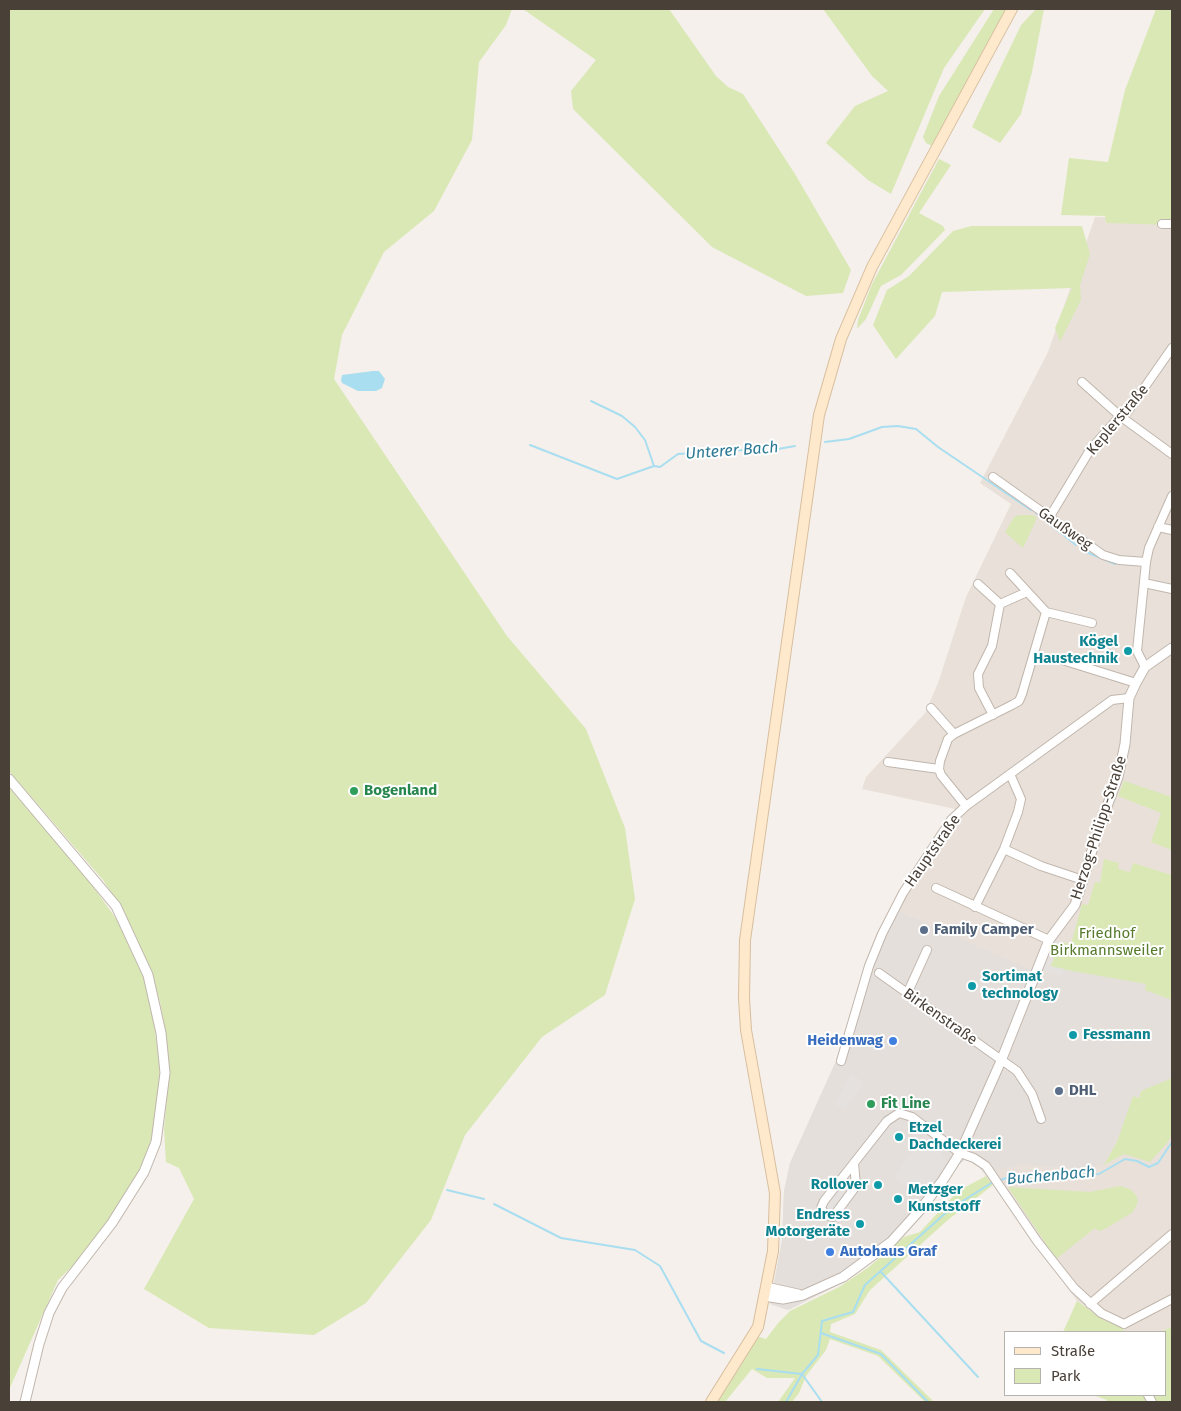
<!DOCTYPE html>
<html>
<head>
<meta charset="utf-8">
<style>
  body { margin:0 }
  #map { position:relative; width:1181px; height:1411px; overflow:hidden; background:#f5f0eb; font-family:"Fira Sans",sans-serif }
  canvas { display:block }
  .frame { position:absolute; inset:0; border:10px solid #494038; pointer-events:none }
  .legend { position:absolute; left:1004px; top:1331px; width:162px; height:65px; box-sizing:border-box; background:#fff; border:1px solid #b6b3af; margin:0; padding:6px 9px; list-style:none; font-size:15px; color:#494038 }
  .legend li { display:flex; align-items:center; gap:10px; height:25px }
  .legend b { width:25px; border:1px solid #b6b3af }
</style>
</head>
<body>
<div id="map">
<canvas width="1181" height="1411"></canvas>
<div class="frame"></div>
<ul class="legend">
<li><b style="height:6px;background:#fee9cc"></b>Straße</li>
<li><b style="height:14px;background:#d9e8b5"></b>Park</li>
</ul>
</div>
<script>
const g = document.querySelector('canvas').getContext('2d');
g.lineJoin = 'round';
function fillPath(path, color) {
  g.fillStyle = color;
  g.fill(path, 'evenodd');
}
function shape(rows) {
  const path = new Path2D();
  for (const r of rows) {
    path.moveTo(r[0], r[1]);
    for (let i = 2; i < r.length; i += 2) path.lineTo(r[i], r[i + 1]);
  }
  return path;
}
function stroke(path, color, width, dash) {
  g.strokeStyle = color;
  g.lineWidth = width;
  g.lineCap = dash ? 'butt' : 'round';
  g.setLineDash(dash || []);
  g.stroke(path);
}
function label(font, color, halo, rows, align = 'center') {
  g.font = font + ' "Fira Sans",sans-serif';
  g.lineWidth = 4;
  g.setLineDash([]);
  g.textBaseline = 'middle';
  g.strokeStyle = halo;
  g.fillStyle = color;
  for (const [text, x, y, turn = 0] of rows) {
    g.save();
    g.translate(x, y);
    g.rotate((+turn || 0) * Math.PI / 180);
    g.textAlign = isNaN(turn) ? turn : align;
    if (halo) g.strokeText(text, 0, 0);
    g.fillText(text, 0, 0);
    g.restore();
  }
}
fillPath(shape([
  [1095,217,1172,218,1172,1327,1159,1332,1126,1332,1077,1301,993,1185,978,1166,966,1159,954,1168,842,1283,788,1310,770,1304,782,1240,784,1191,790,1163,836,1061,877,933,913,869,955,809,862,789,866,777,925,713,938,683,966,597,1011,504,980,483,1048,352]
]), '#e9e1d9');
fillPath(shape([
  [892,908,1032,970,1062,976,1065,969,1146,984,1146,990,1172,1000,1172,1078,1141,1091,1104,1165,1083,1169,1019,1165,997,1171,978,1166,966,1159,954,1168,926,1210,891,1245,842,1283,788,1310,770,1304,782,1240,784,1191,790,1163,836,1061,876,935]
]), '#e5dfdc');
fillPath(shape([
  [9,9,512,9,506,25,479,62,472,140,434,211,384,252,342,335,334,379,507,636,586,729,625,828,635,899,605,995,542,1037,465,1135,431,1220,366,1303,314,1335,209,1328,144,1289,194,1199,179,1168,166,1162,164,1129,169,1075,166,1035,160,1002,152,974,123,911,103,880,9,771],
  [523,9,669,9,716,76,728,87,743,94,795,174,851,270,843,293,806,296,712,247,573,109,571,91,596,60],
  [823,9,985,9,944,68,891,194,868,180,826,143,855,106,888,91,872,76],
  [994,9,1009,9,934,147,926,143,923,137,939,96],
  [1036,9,1044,9,1032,72,1021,114,1000,143,972,127,1021,25],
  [1156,9,1172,9,1172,225,1106,223,1105,216,1061,215,1069,158,1108,162,1125,90],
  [939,159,951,165,919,213,943,226,945,230,901,275,881,286,866,319,857,329,858,320,872,284],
  [971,226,1082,226,1090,254,1080,285,1081,300,1060,342,1055,328,1072,288,942,292,935,316,896,359,873,325,887,290,909,276,953,231],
  [1019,515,1033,515,1037,518,1023,548,1005,532,1014,517],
  [1124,781,1172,797,1172,850,1151,842,1161,813,1118,796],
  [9,787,90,882,119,923,143,976,152,1009,160,1068,159,1104,154,1130,143,1168,99,1241,58,1280,9,1390],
  [1104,859,1119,863,1118,869,1130,872,1133,863,1172,875,1172,1000,1145,990,1146,984,1050,967,1061,942,1071,944,1082,904,1088,905,1095,882,1100,883],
  [1172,1078,1172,1135,1167,1143,1150,1162,1124,1154,1104,1165,1117,1142,1133,1096,1139,1098,1141,1091],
  [986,1176,993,1185,949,1219,870,1290,855,1314,831,1324,830,1332,881,1350,934,1402,925,1402,878,1356,830,1339,826,1350,806,1376,799,1393,792,1402,778,1402,795,1378,767,1378,752,1369,725,1402,716,1402,740,1367,756,1336,766,1339,779,1322,790,1311,839,1287,869,1267,904,1237,920,1232,958,1191],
  [1120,1186,1130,1189,1136,1195,1138,1202,1133,1212,1105,1229,1099,1231,1095,1228,1056,1259,1008,1187,1090,1192],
  [1077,1301,1104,1320,1123,1328,1124,1332,1063,1332],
  [1172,1327,1172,1402,1153,1402,1148,1395,1165,1395,1165,1332,1159,1332],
  [1093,1395,1144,1395,1149,1402,1106,1402,1107,1400]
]), '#d9e8b5');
fillPath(shape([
  [1055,939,1061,942,1050,966,1065,969,1062,976,1042,970],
  [851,1073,864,1083,844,1109,835,1104],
  [925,1135,936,1143,947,1162,922,1198,893,1177],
  [854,1164,856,1186,833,1217,826,1215,824,1201]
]), '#e4e1df');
fillPath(shape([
  [373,371,379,371,385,379,382,388,376,391,358,391,342,383,341,380,342,375]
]), '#a9def0');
stroke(shape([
  [591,401,622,416,635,427,645,440,654,466],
  [825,442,849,439,882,427,898,426,916,429,938,447,1031,510],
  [530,445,617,479,654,466,660,467,678,454,739,450,761,452,795,446],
  [1036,513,1076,545],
  [1084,551,1115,564],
  [998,1181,1012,1176,1099,1174,1125,1159,1137,1161,1149,1167,1158,1163,1172,1142],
  [447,1190,484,1199],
  [494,1204,561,1238,635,1250,660,1266,701,1341,724,1353],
  [881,1272,978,1377],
  [821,1333,881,1354,928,1402],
  [757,1369,802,1374,822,1402],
  [786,1402,802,1374,818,1355,822,1321,853,1312,865,1285,950,1209,993,1182]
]), '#a9def0', 2);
const minor = shape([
  [1162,224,1172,224],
  [1082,382,1120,416,1172,454],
  [993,477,1103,555,1119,560,1146,562],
  [1049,518,1090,450,1120,416,1128,411,1172,348],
  [1158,527,1172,530],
  [1144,583,1172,589],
  [978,584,1000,604],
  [1046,612,1092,623],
  [1059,659,1136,683],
  [1145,667,1137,651,1146,562,1149,548,1172,496],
  [931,708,954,734],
  [993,715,979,688,978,674,992,646,1000,604,1027,592],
  [888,762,939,769,941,775,966,806],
  [939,769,940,761,948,739,954,734,1012,705,1019,701,1022,694,1046,612,1010,573],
  [1004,849,1041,866,1083,880],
  [936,888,1049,940],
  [975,907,1004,849,1018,812,1021,799,1010,774],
  [879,973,1017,1071,1032,1094,1041,1119],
  [907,994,927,950],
  [841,1061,869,966,882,934,903,893,951,820,966,806,1112,700,1129,698],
  [854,1163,856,1186,833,1217,826,1215,821,1208,824,1201,887,1121,899,1113,912,1117,960,1153,974,1158,986,1166,1037,1241,1074,1288,1101,1313,1124,1324],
  [1090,1304,1172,1234],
  [1124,1324,1172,1299],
  [1148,1395,1152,1402]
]);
const tertiary = shape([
  [9,779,116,906,148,975,161,1033,165,1073,156,1142,144,1172,112,1223,62,1288,49,1313,39,1344,25,1402],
  [766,1287,798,1294],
  [764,1296,783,1299,803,1295,843,1277,891,1242,920,1210,943,1180,960,1153,1001,1061,1049,940,1075,905,1100,825,1118,777,1125,744,1129,698,1136,683,1145,667,1172,648]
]);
const secondary = shape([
  [711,1402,758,1327,773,1251,775,1193,746,1030,744,998,745,940,819,415,841,339,872,267,1012,9]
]);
stroke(minor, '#c0b6ad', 10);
stroke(tertiary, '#c0b6ad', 11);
stroke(secondary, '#d7be9e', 12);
stroke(minor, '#fff', 8);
stroke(tertiary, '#fff', 9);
stroke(secondary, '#fee9cc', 10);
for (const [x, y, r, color] of [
  [1128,651,5,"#0f9aa8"],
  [354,791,5,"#2e9e5b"],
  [924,930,5,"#5c6f8a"],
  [972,986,5,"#0f9aa8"],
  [1073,1035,5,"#0f9aa8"],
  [893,1041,5,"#3f7fe0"],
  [1059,1091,5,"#5c6f8a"],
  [871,1104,5,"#2e9e5b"],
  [899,1137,5,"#0f9aa8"],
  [878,1185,5,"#0f9aa8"],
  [898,1199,5,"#0f9aa8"],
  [860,1224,5,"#0f9aa8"],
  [830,1252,5,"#3f7fe0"]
]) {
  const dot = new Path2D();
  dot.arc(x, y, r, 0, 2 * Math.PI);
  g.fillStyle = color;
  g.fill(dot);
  stroke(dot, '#fff', 2);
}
label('15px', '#494038', '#fff', [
  ["Keplerstraße",1118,420,-50],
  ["Gaußweg",1065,529,35],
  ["Herzog-Philipp-Straße",1099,828,-72],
  ["Hauptstraße",933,851,-55],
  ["Birkenstraße",940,1017,35]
]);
label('bold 15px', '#0d838f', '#fff', [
  ["Kögel",1118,642,"right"],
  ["Haustechnik",1118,659,"right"],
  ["Sortimat",982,977],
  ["technology",982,994],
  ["Fessmann",1083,1035],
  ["Etzel",909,1128],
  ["Dachdeckerei",909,1145],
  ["Rollover",868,1185,"right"],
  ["Metzger",908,1190],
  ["Kunststoff",908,1207],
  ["Endress",850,1215,"right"],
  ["Motorgeräte",850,1232,"right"]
], 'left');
label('bold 15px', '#27864d', '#fff', [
  ["Bogenland",364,791],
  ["Fit Line",881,1104]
], 'left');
label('bold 15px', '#4e5e75', '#fff', [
  ["Family Camper",934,930],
  ["DHL",1069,1091]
], 'left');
label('15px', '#577b2c', '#fff', [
  ["Friedhof",1107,934],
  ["Birkmannsweiler",1107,951]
]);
label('bold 15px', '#366cbe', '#fff', [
  ["Heidenwag",883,1041],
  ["Autohaus Graf",840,1252,"left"]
], 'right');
label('italic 16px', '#2b7993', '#fff', [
  ["Unterer Bach",732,451,-4],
  ["Buchenbach",1051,1176,-5]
]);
</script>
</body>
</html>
